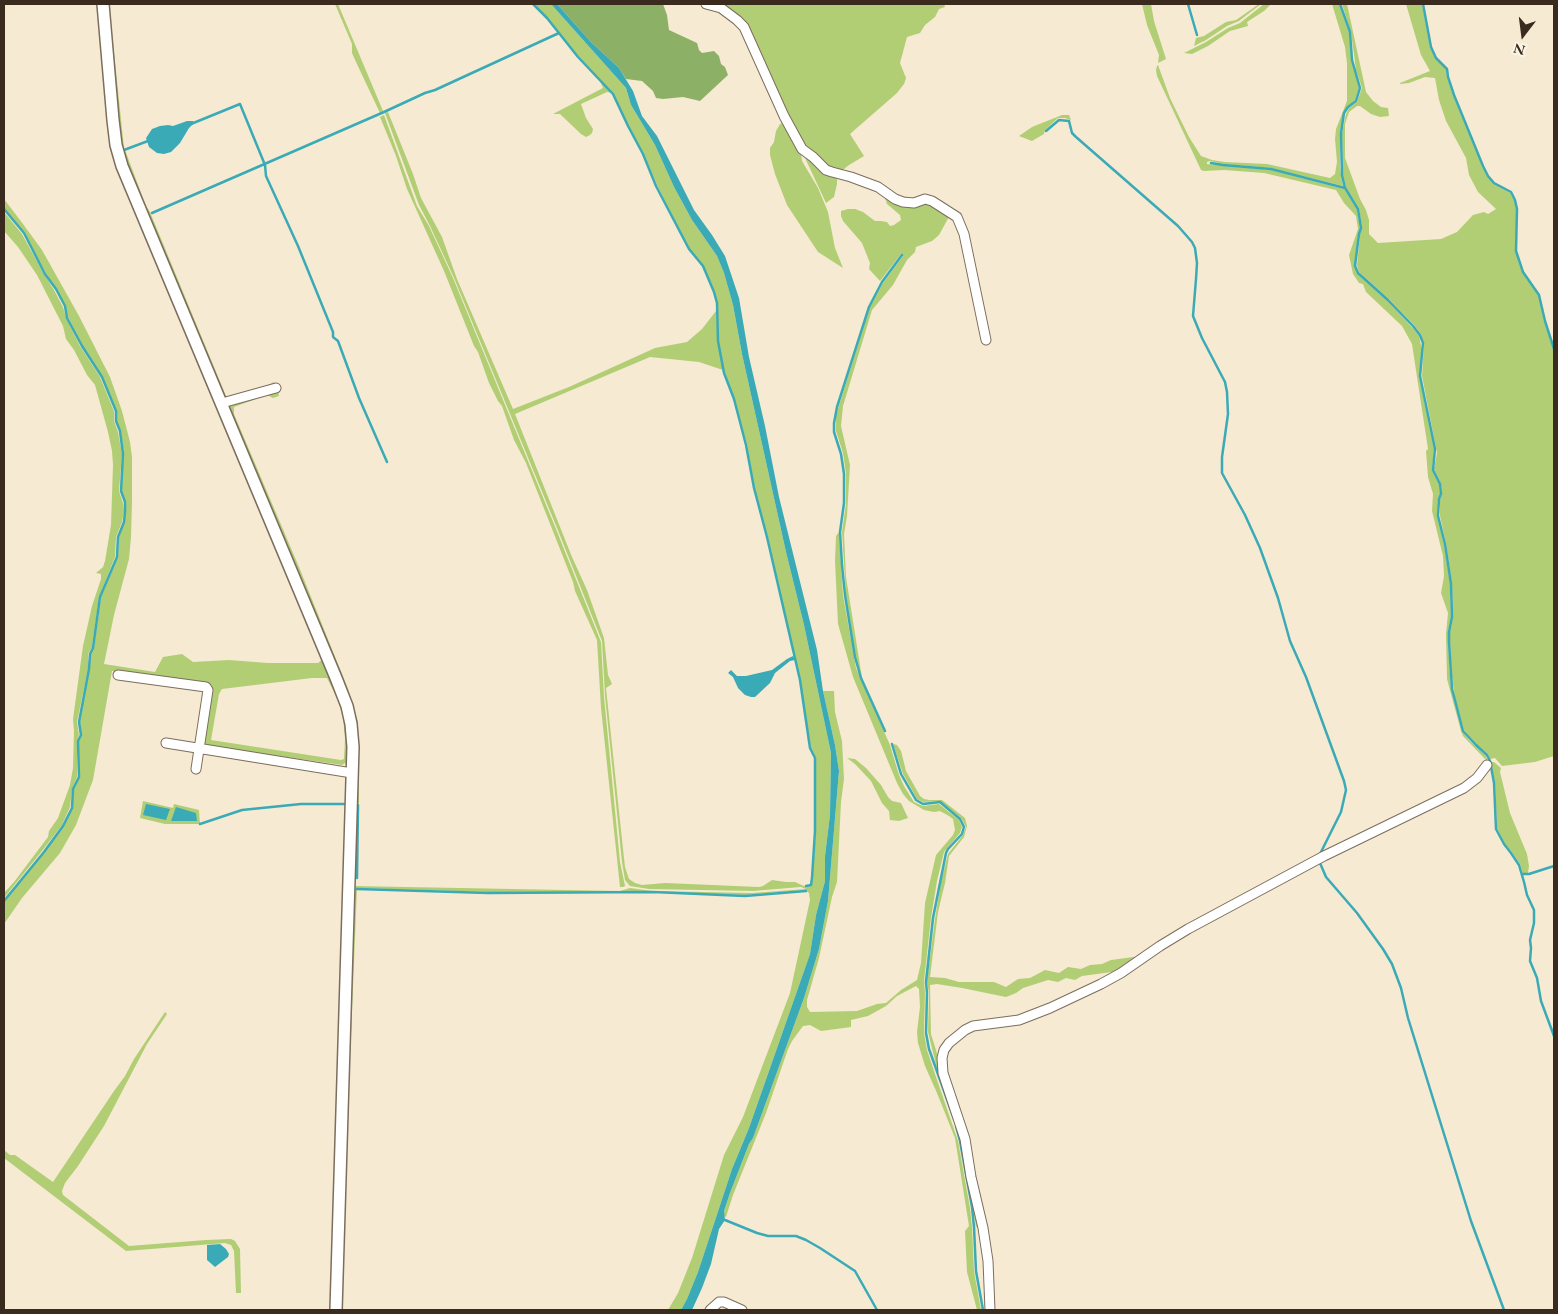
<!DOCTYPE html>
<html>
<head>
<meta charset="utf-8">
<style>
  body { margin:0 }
  #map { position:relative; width:1558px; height:1314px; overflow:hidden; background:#f6ead2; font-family:"EB Garamond",serif }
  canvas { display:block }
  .frame { position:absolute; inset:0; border:5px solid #3b2a1e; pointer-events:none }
  .north { position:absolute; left:1498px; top:10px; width:50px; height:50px; -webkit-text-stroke:4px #fcf5e5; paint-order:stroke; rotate:195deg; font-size:14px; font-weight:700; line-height:20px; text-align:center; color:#3b2a1e }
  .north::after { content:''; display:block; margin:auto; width:18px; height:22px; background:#3b2a1e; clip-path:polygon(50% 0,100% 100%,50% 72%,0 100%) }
</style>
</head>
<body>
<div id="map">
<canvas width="1558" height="1314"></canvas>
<div class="frame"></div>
<div class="north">N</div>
</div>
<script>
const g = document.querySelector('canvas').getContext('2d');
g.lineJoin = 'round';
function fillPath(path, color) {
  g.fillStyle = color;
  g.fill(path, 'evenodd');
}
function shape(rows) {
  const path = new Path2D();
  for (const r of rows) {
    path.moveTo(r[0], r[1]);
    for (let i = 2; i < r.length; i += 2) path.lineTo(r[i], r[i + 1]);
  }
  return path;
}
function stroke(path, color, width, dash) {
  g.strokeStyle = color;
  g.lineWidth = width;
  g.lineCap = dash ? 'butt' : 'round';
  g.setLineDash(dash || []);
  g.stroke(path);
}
fillPath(shape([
  [104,4,109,4,124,148,123,149,125,150,146,206,150,212,226,396,233,396,266,386,274,382,275,385,226,401,121,157],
  [335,4,338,4,383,111,380,113,356,62,352,53,352,44],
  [533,4,551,4,626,88,631,105,655,145,674,187,692,220,717,256,724,273,733,305,742,354,786,552,804,625,831,753,830,815,825,856,825,881,816,915,810,954,749,1128,732,1169,698,1272,687,1299,681,1310,668,1310,678,1293,692,1258,724,1155,743,1117,790,993,810,900,809,893,806,890,745,895,652,892,488,892,357,888,344,1209,353,886,620,891,630,888,652,891,752,893,806,889,801,887,753,891,649,889,630,886,625,880,622,862,605,696,602,641,557,528,454,278,430,226,419,205,385,113,388,112,413,174,421,198,442,237,457,279,513,409,569,387,655,348,687,342,702,329,716,311,718,341,723,370,699,362,650,357,515,414,572,557,587,590,604,638,608,675,612,684,606,688,623,849,625,867,629,879,635,883,642,885,665,883,759,887,763,886,772,880,786,882,795,882,806,887,812,885,816,831,816,758,811,748,800,680,768,537,754,488,747,444,734,399,724,373,719,341,717,303,714,292,703,266,689,249,657,185,644,154,628,126,613,93,579,57,548,18],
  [727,4,944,4,945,7,939,9,935,17,925,25,920,33,907,37,900,63,906,78,904,84,897,93,850,134,864,156,849,165,839,173,806,152,744,27,721,7],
  [1142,4,1151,4,1154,21,1166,59,1158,63,1159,55,1147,25],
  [1259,4,1261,4,1239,21,1227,26,1206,40,1194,46,1196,38,1204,36,1226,22,1236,20],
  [1264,4,1271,4,1264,11,1247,22,1248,26,1230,31,1208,46,1192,54,1184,53,1206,42,1228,28,1240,23],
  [1332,4,1339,4,1349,33,1352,60,1359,88,1355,100,1347,107,1344,113,1340,133,1340,168,1343,186,1271,168,1223,164,1210,161,1207,162,1207,164,1271,170,1344,189,1357,209,1360,228,1358,234,1355,266,1357,273,1388,301,1419,335,1422,351,1419,376,1434,449,1432,470,1439,484,1440,494,1438,499,1437,516,1444,544,1450,584,1451,617,1448,632,1448,642,1451,689,1462,731,1469,740,1486,756,1488,762,1463,736,1461,731,1447,679,1446,634,1448,613,1441,593,1444,576,1443,556,1432,511,1433,494,1428,477,1426,451,1428,449,1412,344,1402,326,1366,292,1363,284,1359,283,1353,274,1349,255,1358,229,1356,216,1344,203,1336,190,1264,173,1224,170,1204,171,1201,170,1157,76,1156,70,1157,66,1158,65,1170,98,1189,137,1201,156,1212,160,1225,162,1267,164,1330,178,1335,174,1337,162,1335,139,1336,129,1347,101,1347,63,1345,47],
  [1342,4,1347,4,1366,92,1373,101,1381,107,1388,108,1389,116,1380,117,1371,114,1360,106,1357,106,1349,112,1345,124,1345,158,1360,199,1366,210,1369,220,1369,234,1378,243,1441,239,1457,232,1473,215,1484,212,1488,214,1496,209,1478,192,1469,175,1466,158,1446,121,1439,100,1435,78,1425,77,1409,83,1400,84,1400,83,1430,71,1421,55,1406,4,1422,4,1430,47,1436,59,1446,69,1447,78,1453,95,1482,166,1487,176,1494,183,1510,193,1514,200,1517,209,1516,251,1519,264,1523,273,1539,295,1544,321,1554,352,1554,756,1535,762,1502,766,1495,758,1490,759,1488,754,1476,744,1464,730,1455,698,1451,670,1450,642,1450,632,1453,617,1452,584,1446,543,1440,516,1440,500,1442,494,1441,484,1434,469,1437,453,1436,448,1422,376,1424,343,1421,334,1414,325,1389,299,1359,272,1357,266,1360,234,1362,228,1359,208,1346,188,1343,175,1342,133,1346,114,1349,108,1357,102,1362,88,1356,70,1351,32],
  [600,81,612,93,607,92,581,104,586,118,593,129,592,133,590,135,586,137,581,134,560,114,553,114,603,88],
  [384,115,417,206,429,226,453,278,556,529,601,642,604,697,620,862,625,886,623,887,620,887,601,708,597,640,575,591,573,582,526,463,514,440,502,406,498,401,489,383,478,352,474,346,444,271,407,189,396,156,380,117],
  [1062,115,1069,115,1071,120,1065,118,1058,118,1045,130,1044,134,1032,141,1019,136,1032,127],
  [785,122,801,153,802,161,818,188,828,212,835,248,843,268,818,252,787,205,775,174,770,155,770,148,774,142,776,131,780,124],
  [805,155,837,176,837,184,834,197,826,203,806,160],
  [884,195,905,207,929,203,950,215,939,235,932,241,916,247,915,252,907,260,893,285,872,310,843,406,841,426,850,465,847,516,844,534,846,577,862,678,856,657,846,595,842,532,846,504,846,474,843,453,836,431,836,415,870,307,883,283,903,256,901,254,880,281,869,269,870,263,862,243,843,221,841,216,841,211,848,209,855,209,863,212,875,221,881,221,887,222,890,226,894,225,901,220,900,215,887,204],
  [4,199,23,224,42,250,79,316,110,377,122,411,130,442,132,457,132,502,131,537,129,559,114,615,104,664,155,672,163,657,182,654,193,662,229,660,268,663,318,663,324,658,339,694,349,733,347,762,342,765,209,746,204,744,212,687,209,685,112,671,93,780,76,825,60,853,22,898,4,924,4,902,8,894,17,886,44,852,63,826,72,808,74,789,79,777,79,741,81,736,79,722,90,669,90,654,94,648,101,597,118,557,119,537,124,522,126,512,125,502,121,491,124,454,121,431,116,421,116,411,102,376,82,345,68,317,65,306,56,289,46,273,24,233,4,208],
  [312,678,327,678,337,698,343,716,345,739,344,759,341,760,211,740,219,694,222,689],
  [4,212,22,234,44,274,54,290,63,307,66,318,80,346,100,377,114,411,114,421,118,432,122,454,119,491,123,503,124,512,122,522,116,537,115,557,99,597,92,647,88,654,88,669,77,722,79,735,77,741,77,777,72,789,70,807,62,825,42,851,4,898,4,893,14,882,48,837,49,831,58,818,70,785,73,768,74,731,73,719,83,646,92,606,101,579,101,574,96,573,103,567,105,561,111,525,113,465,112,451,108,432,95,385,87,375,74,350,66,339,63,326,37,275,18,247,4,231],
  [278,390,279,396,273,398,267,395,234,407,234,414,299,567,348,689,358,722,359,803,356,803,355,742,227,408,229,405],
  [839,532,843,595,856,668,890,745,899,775,904,786,914,802,923,806,939,804,959,820,962,827,960,833,944,852,937,881,931,918,924,981,925,993,924,1033,927,1050,935,1074,958,1141,970,1208,972,1227,974,1271,981,1310,977,1310,967,1272,965,1231,969,1226,955,1138,937,1093,925,1066,918,1043,917,1032,920,1007,919,989,916,986,897,996,886,1006,868,1016,851,1020,851,1027,821,1031,810,1025,803,1026,792,1041,788,1049,766,1113,733,1195,726,1217,724,1216,724,1211,730,1193,749,1144,753,1138,804,998,819,949,828,901,839,771,835,745,823,691,834,691,835,712,842,741,844,779,841,802,837,882,832,897,819,958,807,1000,807,1007,810,1012,857,1011,877,1004,886,1003,901,990,917,980,921,963,925,903,936,855,953,835,955,830,953,819,949,816,940,811,934,812,924,810,909,801,903,794,897,783,853,677,838,624,835,561,836,536],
  [893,744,897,745,901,751,906,771,920,796,924,799,929,800,942,800,965,818,967,826,964,837,949,856,945,883,938,912,930,977,945,978,959,982,994,982,1006,987,1018,979,1030,978,1045,970,1059,973,1068,967,1081,969,1090,965,1102,964,1111,960,1141,956,1119,971,1082,976,1075,980,1066,978,1058,982,1048,980,1023,988,1016,993,1006,997,962,988,937,984,930,985,931,1034,961,1131,980,1226,976,1227,962,1140,947,1095,938,1073,928,1032,929,993,927,981,935,919,941,882,948,854,963,835,966,827,961,818,940,801,923,802,917,799,903,774],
  [847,758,855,759,866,768,881,785,888,797,892,801,901,803,908,818,899,821,890,820,889,811,882,803,871,781,855,764],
  [1491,762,1494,762,1501,768,1500,772,1510,813,1527,854,1529,866,1528,873,1523,874,1520,864,1512,852,1505,844,1497,828,1495,783],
  [143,801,173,808,174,804,199,810,200,824,165,824,140,818],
  [165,1012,167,1014,147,1044,104,1126,78,1166,65,1183,62,1191,63,1195,129,1246,206,1240,231,1239,235,1241,240,1249,241,1293,236,1293,234,1251,231,1245,225,1243,126,1251,4,1158,4,1150,10,1155,15,1155,53,1182,114,1091,125,1076,134,1059]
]), '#b1ce75');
fillPath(shape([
  [557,4,663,4,667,15,669,30,697,43,699,50,702,53,714,51,719,56,721,64,725,67,728,75,700,101,683,97,663,99,656,98,653,91,642,81,626,79,619,68,591,42]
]), '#8cb166');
fillPath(shape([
  [551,4,557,4,591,42,619,68,633,91,642,116,657,136,694,210,712,235,725,256,739,298,749,357,765,426,779,497,817,650,823,691,835,745,839,771,828,901,819,949,804,998,753,1138,749,1144,730,1193,724,1211,725,1220,719,1229,711,1264,702,1288,692,1310,681,1310,687,1299,698,1272,732,1169,749,1128,810,954,816,915,825,881,825,856,830,815,831,753,804,625,786,552,742,354,733,305,724,273,717,256,692,220,674,187,655,145,631,105,626,88],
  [187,121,193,121,194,123,189,128,180,143,171,152,164,154,157,153,149,147,146,138,152,129,160,126,168,125,173,126],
  [793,656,795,660,790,661,775,673,770,683,755,697,751,697,745,695,738,688,733,677,728,673,731,670,737,676,746,676,772,670,787,659],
  [146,804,170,809,166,820,143,815],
  [176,807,196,813,197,821,171,821],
  [220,1244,226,1249,229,1254,228,1257,215,1267,207,1260,207,1245]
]), '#3aaab7');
stroke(shape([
  [533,4,547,18,578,57,613,94,628,126,643,154,656,186,689,249,703,266,714,292,717,303,718,341,724,373,734,399,746,445,754,488,767,537,800,680,810,748,815,758,815,831,812,878,811,885,806,886],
  [1188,4,1197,35],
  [1340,4,1350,32,1352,60,1360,88,1356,101,1348,107,1344,113,1341,133,1342,175,1345,188,1358,209,1361,228,1359,234,1355,266,1358,273,1388,300,1413,326,1420,335,1423,343,1420,376,1435,449,1433,470,1440,484,1441,494,1439,499,1438,516,1445,544,1451,584,1452,617,1449,632,1449,642,1452,689,1463,731,1476,745,1487,755,1490,761,1494,783,1496,829,1504,844,1511,853,1519,865,1524,882,1527,895,1534,910,1534,923,1530,940,1531,948,1530,961,1537,978,1541,1001,1554,1036],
  [1423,4,1431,47,1436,58,1447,69,1448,77,1454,95,1483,166,1488,176,1494,183,1511,192,1515,200,1517,209,1516,251,1523,272,1539,295,1545,321,1554,349],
  [191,124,240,104,265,165,266,176,298,246,333,332,333,337,338,341,359,398,387,462],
  [1046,131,1059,120,1069,121,1072,133,1076,137,1178,226,1192,242,1195,248,1197,263,1196,279,1193,316,1202,338,1225,382,1227,392,1228,414,1222,457,1222,473,1245,515,1260,548,1278,598,1290,641,1306,677,1344,781,1346,790,1341,812,1319,856],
  [124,150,148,141],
  [1211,163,1223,165,1271,169,1345,188],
  [4,209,24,233,45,274,56,289,65,306,67,318,82,346,102,377,116,411,116,421,120,431,123,454,121,491,125,502,125,512,124,522,118,537,117,557,100,597,93,648,90,654,89,669,79,722,81,735,78,741,79,777,73,789,72,808,63,826,44,852,4,901],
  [152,213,384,112,425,93,435,90,559,33],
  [885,731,861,678,855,657,845,595,842,565,840,532,844,503,844,474,841,454,834,432,834,423,837,407,869,307,882,282,902,255],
  [892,744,901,774,916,800,923,804,940,802,960,819,964,827,962,834,948,849,946,853,933,918,926,982,927,993,926,1033,929,1049,954,1119],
  [200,824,242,810,301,804,344,804],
  [1320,863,1326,877,1357,913,1383,949,1392,964,1401,988,1408,1018,1471,1221,1504,1310],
  [1522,874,1529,874,1554,866],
  [357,878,358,805],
  [357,889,488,893,653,892,745,896,806,891],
  [956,1126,960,1141,972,1207,974,1227,976,1271,983,1310],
  [725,1220,757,1233,768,1236,796,1236,806,1240,820,1248,855,1271,877,1310]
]), '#3aaab7', 2.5);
const minor = shape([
  [706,4,721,8,737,20,744,27,784,116,802,149,813,157,826,170,832,172,851,177,878,187,895,199,903,202,914,203,925,199,932,201,957,217,964,234,986,340],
  [222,403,276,388],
  [118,675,206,687,208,690,196,769],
  [166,743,352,773],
  [710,1310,719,1302,724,1302,742,1310],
  [990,1310,988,1261,983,1228,971,1177,965,1139,943,1073,942,1058,944,1050,949,1043,965,1030,973,1026,1019,1020,1050,1008,1101,984,1121,973,1160,946,1188,929,1324,856,1464,788,1477,778,1487,765]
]);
const tertiary = shape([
  [103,4,113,120,116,145,122,166,336,678,347,706,351,724,353,747,336,1310]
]);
stroke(minor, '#7c6d5d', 11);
stroke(tertiary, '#7c6d5d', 14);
stroke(minor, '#fff', 9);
stroke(tertiary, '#fff', 11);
</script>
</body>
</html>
